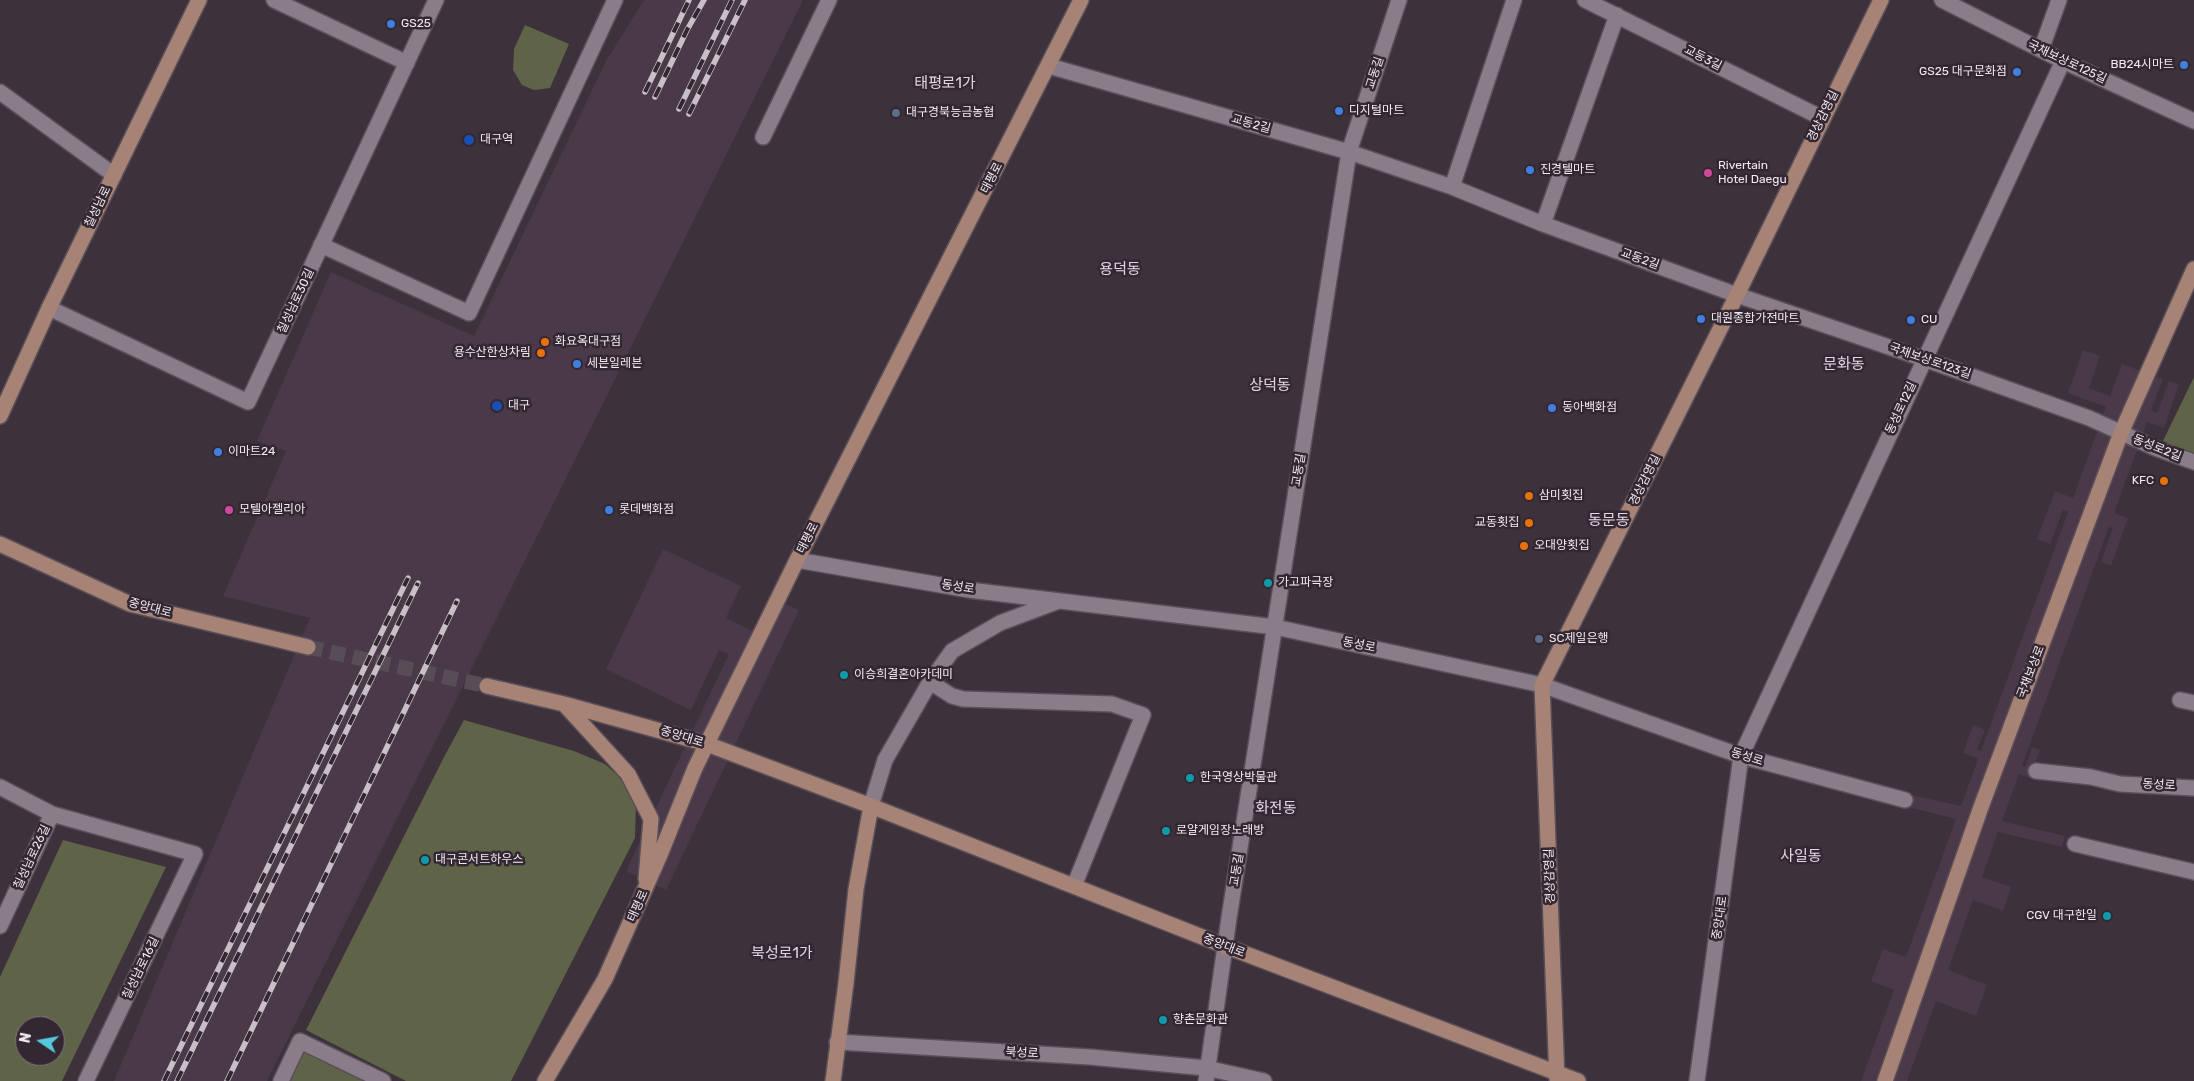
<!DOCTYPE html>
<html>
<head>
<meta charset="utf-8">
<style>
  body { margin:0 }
  #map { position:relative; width:2194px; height:1081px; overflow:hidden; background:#3d313c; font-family:Rubik,sans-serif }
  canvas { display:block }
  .north { position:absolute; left:15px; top:1016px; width:50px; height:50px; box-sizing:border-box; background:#332732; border:1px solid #7f757e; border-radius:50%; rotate:282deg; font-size:14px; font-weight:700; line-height:20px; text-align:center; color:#f2eaf1 }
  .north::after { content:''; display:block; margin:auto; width:18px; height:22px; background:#55cadf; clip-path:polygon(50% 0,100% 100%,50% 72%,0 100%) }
</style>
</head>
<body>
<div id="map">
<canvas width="2194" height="1081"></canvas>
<div class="north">N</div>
</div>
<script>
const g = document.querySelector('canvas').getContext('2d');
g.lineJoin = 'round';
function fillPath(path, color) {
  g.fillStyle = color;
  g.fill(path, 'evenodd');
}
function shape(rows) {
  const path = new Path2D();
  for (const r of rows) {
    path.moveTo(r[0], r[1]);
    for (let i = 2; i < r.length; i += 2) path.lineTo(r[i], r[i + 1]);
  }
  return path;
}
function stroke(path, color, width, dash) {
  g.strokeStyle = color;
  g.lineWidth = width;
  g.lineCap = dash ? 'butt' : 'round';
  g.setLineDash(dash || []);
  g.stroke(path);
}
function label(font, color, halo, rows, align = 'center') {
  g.font = font + ' Rubik,"Noto Sans KR",sans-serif';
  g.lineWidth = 5;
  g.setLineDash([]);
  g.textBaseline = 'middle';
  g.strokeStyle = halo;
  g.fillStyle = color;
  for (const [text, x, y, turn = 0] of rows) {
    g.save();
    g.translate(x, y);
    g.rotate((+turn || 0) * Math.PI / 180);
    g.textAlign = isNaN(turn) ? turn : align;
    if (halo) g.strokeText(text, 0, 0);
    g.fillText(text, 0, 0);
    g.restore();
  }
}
fillPath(shape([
  [644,0,803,0,267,1081,114,1081,310,618,223,596,286,451,257,441,331,272,474,336,606,61],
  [2083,350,2100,356,2089,388,2110,396,2122,364,2163,379,2151,410,2157,413,2169,381,2179,384,2164,428,2147,422,2114,513,2128,518,2111,566,2101,562,2113,528,2109,527,2022,766,2025,767,2032,747,2040,750,2030,778,2019,774,2002,821,2065,836,2062,847,1998,832,1982,877,2011,887,2003,911,1973,900,1948,970,1987,985,1976,1016,1936,1001,1907,1081,1861,1081,1894,990,1871,981,1883,949,1906,957,1956,819,1904,806,1907,794,1961,806,1978,759,1963,753,1973,725,1985,730,1977,749,1981,751,2068,512,2063,510,2050,544,2037,539,2055,491,2073,498,2106,407,2068,393],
  [663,549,741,586,726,618,753,631,769,596,799,610,666,890,626,871,729,654,719,650,691,710,606,669]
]), '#4a3949');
fillPath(shape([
  [525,25,569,44,550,88,534,90,522,85,513,70,514,49],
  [2194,377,2194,454,2163,441],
  [464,720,574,751,605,764,625,782,636,803,635,838,511,1081,406,1081,306,1030,443,759],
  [63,840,166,867,62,1081,0,1081,0,977],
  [25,1026,55,1026,55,1056,25,1056],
  [300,1041,383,1081,281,1081]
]), '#5f6348');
stroke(shape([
  [308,647,487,686]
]), '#584d57', 15, [15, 8]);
const street = shape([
  [274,0,407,63],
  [1585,0,1822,118],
  [1942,0,2063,61,2194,121],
  [2041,50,2059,0],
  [1049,66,1349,152,1452,187,1543,224,1737,295,1924,359,2089,418,2155,448,2194,462],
  [0,92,114,175],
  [763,137,829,0],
  [1452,187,1514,0],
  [1543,224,1617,15],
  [321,245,469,313,615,0],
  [49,308,248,402,436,0],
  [797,560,969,590,1275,627,1542,685,1741,756,1905,800],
  [930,682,952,696,963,699,1112,704,1143,715,1074,886],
  [2180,700,2194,703],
  [2036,771,2091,777,2120,784,2194,788],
  [0,787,52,814,195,854,86,1081],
  [871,806,885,760,930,682,952,651,1000,623,1056,602],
  [2075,844,2194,872],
  [0,926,52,814],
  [837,1042,1090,1057,1206,1068,1264,1081],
  [281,1081,300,1041,383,1081],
  [1206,1081,1229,918,1349,152,1399,0],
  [1697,1081,1741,756,2063,61]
]);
const secondary = shape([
  [0,416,49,308,199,0],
  [0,544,130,604,308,647],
  [487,686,564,704,707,744,871,806,1225,946,1578,1081],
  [564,704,628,774,651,819,646,879],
  [1557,1079,1542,685,1737,295,1881,0],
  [545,1081,605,979,660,855,695,768,797,560,1081,0],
  [833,1081,846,983,856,889,871,806],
  [1885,1081,1981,807,2121,433,2194,269]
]);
stroke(street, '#5a4f59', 18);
stroke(secondary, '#5a4f59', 18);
stroke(street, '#8b7c89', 15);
stroke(secondary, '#a78376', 15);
const rail = shape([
  [645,92,689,0],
  [655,97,687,30,704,0],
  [679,109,732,0],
  [689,114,745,0],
  [164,1081,408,578],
  [177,1081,418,583],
  [227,1081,457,601]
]);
stroke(rail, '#c8bfc7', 5.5);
stroke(rail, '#332732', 4, [11]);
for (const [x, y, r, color] of [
  [391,24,5,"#3f7fe0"],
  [2184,65,5,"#3f7fe0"],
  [2017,72,5,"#3f7fe0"],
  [1339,111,5,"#3f7fe0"],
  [896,113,5,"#5c6f8a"],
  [469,140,6,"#1a4fb4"],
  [1530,170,5,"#3f7fe0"],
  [1708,173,5,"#d1479c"],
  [1701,319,5,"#3f7fe0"],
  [1911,320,5,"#3f7fe0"],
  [545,342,5,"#e8710a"],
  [541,353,5,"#e8710a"],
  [577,364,5,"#3f7fe0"],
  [497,406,6,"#1a4fb4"],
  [1552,408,5,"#3f7fe0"],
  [218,452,5,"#3f7fe0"],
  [2164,481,5,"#e8710a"],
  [1529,496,5,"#e8710a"],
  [229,510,5,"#d1479c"],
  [609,510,5,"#3f7fe0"],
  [1529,523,5,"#e8710a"],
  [1524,546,5,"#e8710a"],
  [1268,583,5,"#0f9aa8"],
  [1539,639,5,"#5c6f8a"],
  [844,675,5,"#0f9aa8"],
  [1190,778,5,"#0f9aa8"],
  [1166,831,5,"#0f9aa8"],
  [425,860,5,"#0f9aa8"],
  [2107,916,5,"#0f9aa8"],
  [1163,1020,5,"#0f9aa8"]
]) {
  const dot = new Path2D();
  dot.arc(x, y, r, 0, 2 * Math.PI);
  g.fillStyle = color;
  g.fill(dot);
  stroke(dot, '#332732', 2);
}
label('12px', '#f2eaf1', '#332732', [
  ["GS25",401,24],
  ["BB24시마트",2174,65,"right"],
  ["GS25 대구문화점",2007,72,"right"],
  ["디지털마트",1349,111],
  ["대구경북능금농협",906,113],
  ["대구역",480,140],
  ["Rivertain",1718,166],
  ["Hotel Daegu",1718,180],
  ["진경텔마트",1540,170],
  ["대원종합가전마트",1711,319],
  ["CU",1921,320],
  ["화요옥대구점",555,342],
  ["용수산한상차림",531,353,"right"],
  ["세븐일레븐",587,364],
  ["대구",508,406],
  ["동아백화점",1562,408],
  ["이마트24",228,452],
  ["KFC",2154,481,"right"],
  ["삼미횟집",1539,496],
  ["모텔아젤리아",239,510],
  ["롯데백화점",619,510],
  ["교동횟집",1519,523,"right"],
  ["오대양횟집",1534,546],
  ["가고파극장",1278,583],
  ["SC제일은행",1549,639],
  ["이승희결혼아카데미",854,675],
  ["한국영상박물관",1200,778],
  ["로얄게임장노래방",1176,831],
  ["대구콘서트하우스",435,860],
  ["CGV 대구한일",2097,916,"right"],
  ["향촌문화관",1173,1020]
], 'left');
label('12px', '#f2eaf1', '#332732', [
  ["교동3길",1703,58,27],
  ["국채보상로125길",2067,62,25],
  ["교동길",1375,73,-72],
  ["경상감영길",1823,116,-64],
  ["교동2길",1251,124,16],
  ["태평로",992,178,-63],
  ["칠성남로",98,207,-64],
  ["교동2길",1640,259,20],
  ["칠성남로30길",296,301,-65],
  ["국채보상로123길",1930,361,19],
  ["동성로12길",1901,408,-65],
  ["동성로2길",2157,448,22],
  ["교동길",1299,470,-81],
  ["경상감영길",1645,480,-64],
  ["태평로",808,538,-63],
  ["동성로",958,587,9],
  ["중앙대로",150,608,15],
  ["동성로",1359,645,12],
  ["국채보상로",2031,672,-69],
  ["중앙대로",682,737,17],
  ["동성로",1747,757,17],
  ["동성로",2159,785,3],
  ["칠성남로26길",32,857,-65],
  ["교동길",1237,870,-81],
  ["경상감영길",1550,876,-92],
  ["태평로",638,906,-66],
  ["중앙대로",1720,918,-82],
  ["중앙대로",1224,946,21],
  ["칠성남로16길",141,968,-64],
  ["북성로",1022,1053,3]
]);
label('15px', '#e4d4e2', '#332732', [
  ["태평로1가",945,84],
  ["용덕동",1120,270],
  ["문화동",1844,365],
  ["상덕동",1270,386],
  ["동문동",1609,521],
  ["화전동",1276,809],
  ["사일동",1801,857],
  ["북성로1가",782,954]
]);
</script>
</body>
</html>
